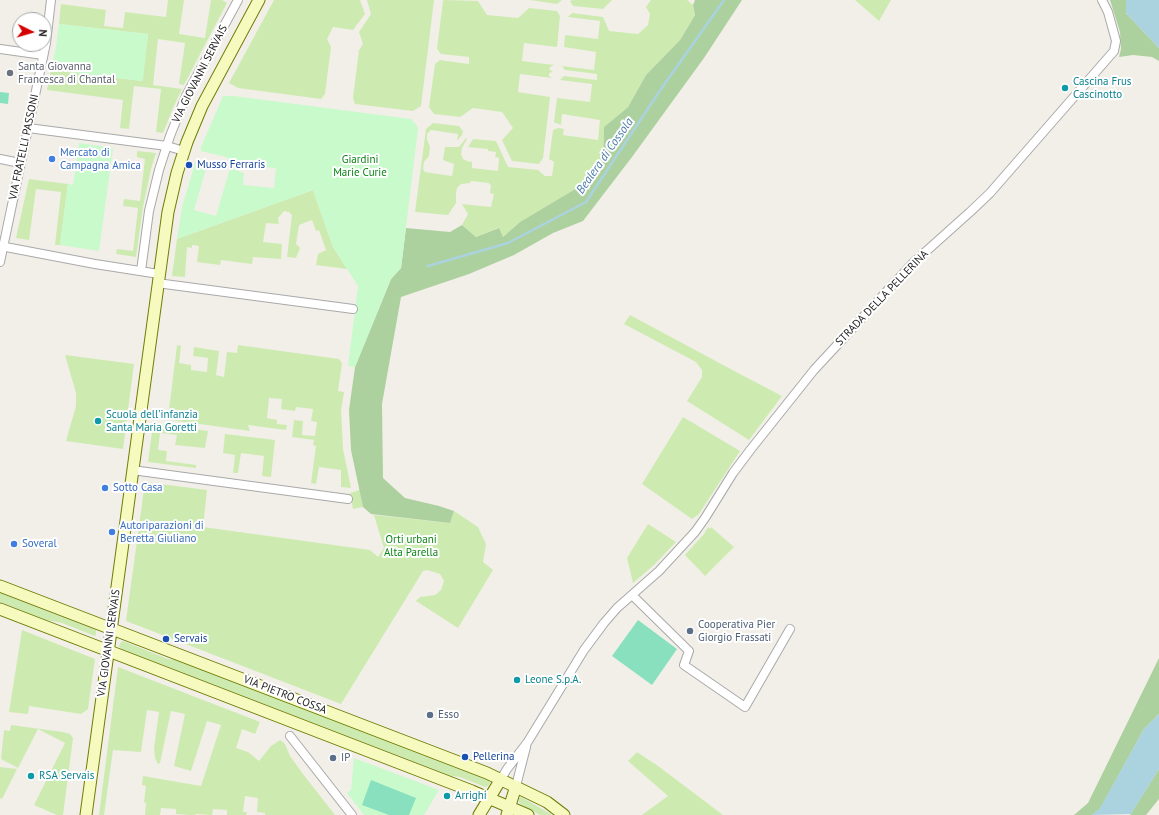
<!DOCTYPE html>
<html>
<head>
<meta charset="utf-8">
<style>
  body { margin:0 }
  #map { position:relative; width:1159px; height:815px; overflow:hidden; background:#f2efe9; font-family:"PT Sans",sans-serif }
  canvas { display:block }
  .north { position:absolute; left:12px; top:12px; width:40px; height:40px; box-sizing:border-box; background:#fff; border:1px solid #a7a7a7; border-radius:50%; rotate:95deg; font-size:11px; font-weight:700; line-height:16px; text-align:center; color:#222 }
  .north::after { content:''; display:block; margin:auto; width:14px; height:18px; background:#d40000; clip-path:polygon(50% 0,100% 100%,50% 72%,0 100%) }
</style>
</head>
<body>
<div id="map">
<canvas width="1159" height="815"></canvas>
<div class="north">N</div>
</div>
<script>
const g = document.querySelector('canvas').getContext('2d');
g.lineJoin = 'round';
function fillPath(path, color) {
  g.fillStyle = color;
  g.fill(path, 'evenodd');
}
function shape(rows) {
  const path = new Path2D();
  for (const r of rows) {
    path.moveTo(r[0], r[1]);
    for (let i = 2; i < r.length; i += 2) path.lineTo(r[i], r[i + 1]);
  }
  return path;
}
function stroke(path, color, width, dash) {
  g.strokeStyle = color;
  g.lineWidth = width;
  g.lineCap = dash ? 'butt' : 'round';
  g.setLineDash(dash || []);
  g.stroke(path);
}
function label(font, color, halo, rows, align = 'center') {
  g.font = font + ' "PT Sans",sans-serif';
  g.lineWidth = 4;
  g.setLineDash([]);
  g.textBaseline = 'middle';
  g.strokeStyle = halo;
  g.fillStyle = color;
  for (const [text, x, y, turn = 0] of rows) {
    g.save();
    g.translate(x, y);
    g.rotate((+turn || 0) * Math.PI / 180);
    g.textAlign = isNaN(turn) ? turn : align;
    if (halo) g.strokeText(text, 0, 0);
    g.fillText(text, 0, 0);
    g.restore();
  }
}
fillPath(shape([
  [168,0,184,0,179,34,205,38,211,0,222,0,227,3,184,85,179,84,185,43,158,39,153,85,182,89,174,106,163,133,156,132,161,89,134,86,129,129,120,128,123,100,47,90,51,70,142,81,148,34,59,24,61,4,106,10,104,26,123,28,125,12,166,17],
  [274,0,360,0,365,14,353,30,333,27,327,39,331,47,325,94,321,99,238,88,229,83],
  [367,0,434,0,421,106,413,111,355,104,353,98,359,50,363,44,359,32,371,14],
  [444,0,478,1,487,15,518,18,529,8,557,11,560,16,557,47,524,43,522,61,554,65,550,67,549,69,553,72,549,73,549,76,552,78,520,74,518,92,550,97,543,158,539,164,512,161,502,140,513,128,502,112,473,108,460,117,434,114,429,107,435,64,440,60,469,64,469,57,441,54,437,49,443,1],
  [530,0,562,0,557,4],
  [573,0,612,0,603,9,573,6,570,1],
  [651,0,687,0,693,5,695,15,680,40,646,75,628,107,604,127,603,166,597,176,520,222,503,237,498,228,476,237,462,225,468,214,462,204,491,207,494,194,490,193,491,185,489,184,489,183,471,181,470,183,461,184,457,188,456,193,456,203,448,215,415,212,426,129,433,123,459,126,463,131,462,135,457,141,458,134,431,130,427,134,427,140,430,147,429,156,424,162,423,169,425,172,452,176,454,164,443,160,445,147,459,147,466,138,467,139,462,148,461,154,463,159,467,161,472,162,472,168,498,171,499,158,495,157,496,152,488,151,488,149,468,147,473,139,496,141,508,167,538,170,545,176,552,176,554,162,549,159,553,130,558,128,564,129,563,135,598,140,600,120,562,114,561,125,554,122,557,98,590,102,592,84,560,80,564,76,597,80,597,74,565,70,562,66,594,70,596,52,564,47,565,35,598,39,600,21,568,17,572,13,603,17,609,31,638,34,648,25,650,14,646,7],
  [855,0,891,0,879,21],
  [137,151,156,153,151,169,143,207,136,257,116,254,117,249,133,251,138,208,123,206,124,199,140,201,145,159,137,157],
  [29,179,68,184,60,245,55,245,61,192,36,189,29,240,16,238],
  [313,190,333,247,347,269,316,265,318,254,326,250,319,230,316,231,312,220,299,225,296,244,300,248,296,258,287,257,292,215,289,212,284,211,278,218,279,224,266,223,263,242,282,244,281,259,253,257,252,264,221,260,220,265,197,262,199,246,192,245,192,248,187,247,185,277,172,276,177,239],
  [630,315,738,373,782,396,749,440,687,401,702,377,702,370,696,362,624,324],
  [177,345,181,346,179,363,191,365,191,370,207,372,208,358,193,356,194,347,219,351,216,375,224,377,227,352,237,353,238,345,339,359,342,363,338,391,344,392,341,411,343,449,351,488,341,487,341,470,319,467,316,484,311,483,316,446,313,445,314,440,292,437,294,420,303,421,302,435,315,436,317,422,311,421,313,409,296,407,295,411,281,409,282,399,269,398,267,418,277,420,277,424,287,425,286,430,248,425,250,431,171,420,168,418],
  [65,355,134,364,123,449,66,441,76,406,76,393],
  [683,417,740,451,699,514,692,519,642,484],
  [153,424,208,431,205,448,175,445,177,435,160,433,158,450,167,451,166,461,196,465,196,468,148,462],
  [225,434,275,440,271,477,262,476,264,456,241,453,238,473,233,473,235,455,223,453],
  [145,482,207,490,203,527,370,550,378,557,384,548,374,515,450,523,454,511,478,527,486,544,483,562,493,570,458,628,416,601,420,597,435,595,441,590,444,581,440,574,427,570,423,571,341,704,126,621],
  [360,490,363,507,353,509,350,493],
  [648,524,676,542,654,565,633,583,627,558],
  [708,527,710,529,711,527,734,547,705,576,685,555,704,534],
  [0,593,96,630,96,635,95,636,62,623,46,620,0,602],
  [22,630,95,659,88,709,81,714,29,706,28,714,9,712],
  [123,641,168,659,177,660,489,780,490,783,488,786,485,787,460,777,451,776,121,649,119,646,120,643],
  [118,667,260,722,255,734,242,729,236,748,248,752,259,761,271,746,280,740,285,744,290,756,303,774,335,815,265,815,265,813,257,812,258,798,245,796,243,812,247,812,246,815,227,815,227,810,213,809,212,815,196,814,195,815,189,815,176,814,176,809,161,808,160,815,145,815,146,803,144,802,146,786,142,785,143,776,201,786,221,725,207,721,191,771,174,766,185,714,171,711,160,763,158,764,155,758,154,748,159,712,147,710,141,752,113,750,104,815,99,815],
  [11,725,63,732,70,734,73,738,63,815,57,815,34,805,65,743,38,729,18,768,1,759,4,730,10,731],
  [637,752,658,766,723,815,642,815,668,796,628,761],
  [0,767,17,769,2,799,0,798],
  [521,797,532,803,552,815,540,815,519,803,519,798]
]), '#cdebb0');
fillPath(shape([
  [695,0,742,0,704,58,632,157,583,221,553,233,514,255,469,274,401,297,382,404,383,478,405,498,439,506,454,511,450,523,371,514,363,507,351,450,349,410,355,367,391,279,401,268,406,228,450,232,462,225,476,237,499,228,503,237,520,222,597,176,603,166,604,127,628,107,646,75,680,40,695,15,693,5],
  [1110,0,1126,0,1126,13,1159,48,1159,61,1152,57,1133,55,1119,57,1121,49,1120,32],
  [1159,658,1159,714,1144,729,1100,809,1092,815,1074,815,1088,803],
  [1159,769,1159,799,1146,815,1130,815]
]), '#add19e');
fillPath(shape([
  [59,24,148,34,143,81,51,70,56,47],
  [223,96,234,96,411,119,417,126,418,129,401,268,391,279,355,367,348,366,358,286,333,247,313,190,177,239,182,207,196,160,208,162,194,210,216,216,230,168,244,173,243,185,274,188,276,168,245,166,231,161,226,157,201,151,201,147],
  [79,143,113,148,99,251,60,245,68,184,73,185],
  [354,758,439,790,424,815,364,815,347,793,351,790]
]), '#c8facc');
fillPath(shape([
  [0,92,9,93,8,104,0,103],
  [638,620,677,649,652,685,612,656],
  [371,780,416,798,409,815,389,815,362,805]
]), '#88e0be');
fillPath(shape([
  [1126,0,1159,0,1159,48,1126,13],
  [1159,714,1159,769,1131,814,1092,815,1100,808,1144,729]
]), '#aad3df');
stroke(shape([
  [428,266,508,243,586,202,659,92,724,0]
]), '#aad3df', 2.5);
const street = shape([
  [0,49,43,55],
  [28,128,167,146,184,151],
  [0,159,20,163],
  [0,246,95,264,159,274],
  [0,262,46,43,51,0],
  [141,271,149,211,159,170,170,136,186,96,238,0],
  [157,283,353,309],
  [132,470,348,499],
  [632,595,689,651,684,665,745,707,790,629],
  [290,736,352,815],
  [501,779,507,769,527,743,584,650,604,623,617,608,659,571,695,532,705,518,733,473,751,449,814,370,913,263,970,212,990,193,1114,51,1116,41,1113,30,1108,12,1102,0],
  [516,786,526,747]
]);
const secondary = shape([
  [0,586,487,773,547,802,564,815],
  [0,609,472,791,528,815],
  [86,815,168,212,177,173,187,142,202,106,259,0],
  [479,815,501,779],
  [507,815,516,786]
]);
stroke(street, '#a9a9a9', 10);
stroke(secondary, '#707d05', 13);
stroke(street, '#fff', 8);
stroke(secondary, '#f7fabf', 11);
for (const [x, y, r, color] of [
  [10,73,4,"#6b7280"],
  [1065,88,4,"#0f9aa8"],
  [52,159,4,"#3f7fe0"],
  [189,165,4,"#1a4fb4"],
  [98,421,4,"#0f9aa8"],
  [105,488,4,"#3f7fe0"],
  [112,532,4,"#3f7fe0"],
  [14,544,4,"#3f7fe0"],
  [690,631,4,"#5c6f8a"],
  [166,639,4,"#1a4fb4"],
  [517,680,4,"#0f9aa8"],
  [430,715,4,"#5c6f8a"],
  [465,757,4,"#1a4fb4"],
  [333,758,4,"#5c6f8a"],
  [31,776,4,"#0f9aa8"],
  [447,796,4,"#0f9aa8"]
]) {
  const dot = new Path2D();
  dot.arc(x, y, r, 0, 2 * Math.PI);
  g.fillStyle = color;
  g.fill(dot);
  stroke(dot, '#fff', 1.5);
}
label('11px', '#5b616d', '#fff', [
  ["Santa Giovanna",18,67],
  ["Francesca di Chantal",18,80]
], 'left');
label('11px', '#222', '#fff', [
  ["VIA GIOVANNI SERVAIS",200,74,-63],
  ["VIA FRATELLI PASSONI",24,147,-78],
  ["STRADA DELLA PELLERINA",882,298,-46],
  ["VIA GIOVANNI SERVAIS",109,643,-82],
  ["VIA PIETRO COSSA",285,695,21]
]);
label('11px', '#0d838f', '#fff', [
  ["Cascina Frus",1073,82],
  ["Cascinotto",1073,95],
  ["Scuola dell'infanzia",106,415],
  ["Santa Maria Goretti",106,428],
  ["Leone S.p.A.",525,680],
  ["RSA Servais",39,776],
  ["Arrighi",455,796]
], 'left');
label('11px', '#366cbe', '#fff', [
  ["Mercato di",60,153],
  ["Campagna Amica",60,166],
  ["Sotto Casa",113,488],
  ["Autoriparazioni di",120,526],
  ["Beretta Giuliano",120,539],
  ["Soveral",22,544]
], 'left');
label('11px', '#0c8416', '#fff', [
  ["Giardini",360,160],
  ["Marie Curie",360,173],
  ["Orti urbani",411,540],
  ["Alta Parella",411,553]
]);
label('11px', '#164399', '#fff', [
  ["Musso Ferraris",197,165],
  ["Servais",174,639],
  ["Pellerina",473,757]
], 'left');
label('11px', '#4e5e75', '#fff', [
  ["Cooperativa Pier",698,625],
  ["Giorgio Frassati",698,638],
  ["Esso",438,715],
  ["IP",341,758]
], 'left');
label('italic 12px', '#4a7aab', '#fff', [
  ["Bealera di Cossola",605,156,-55]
]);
</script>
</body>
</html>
